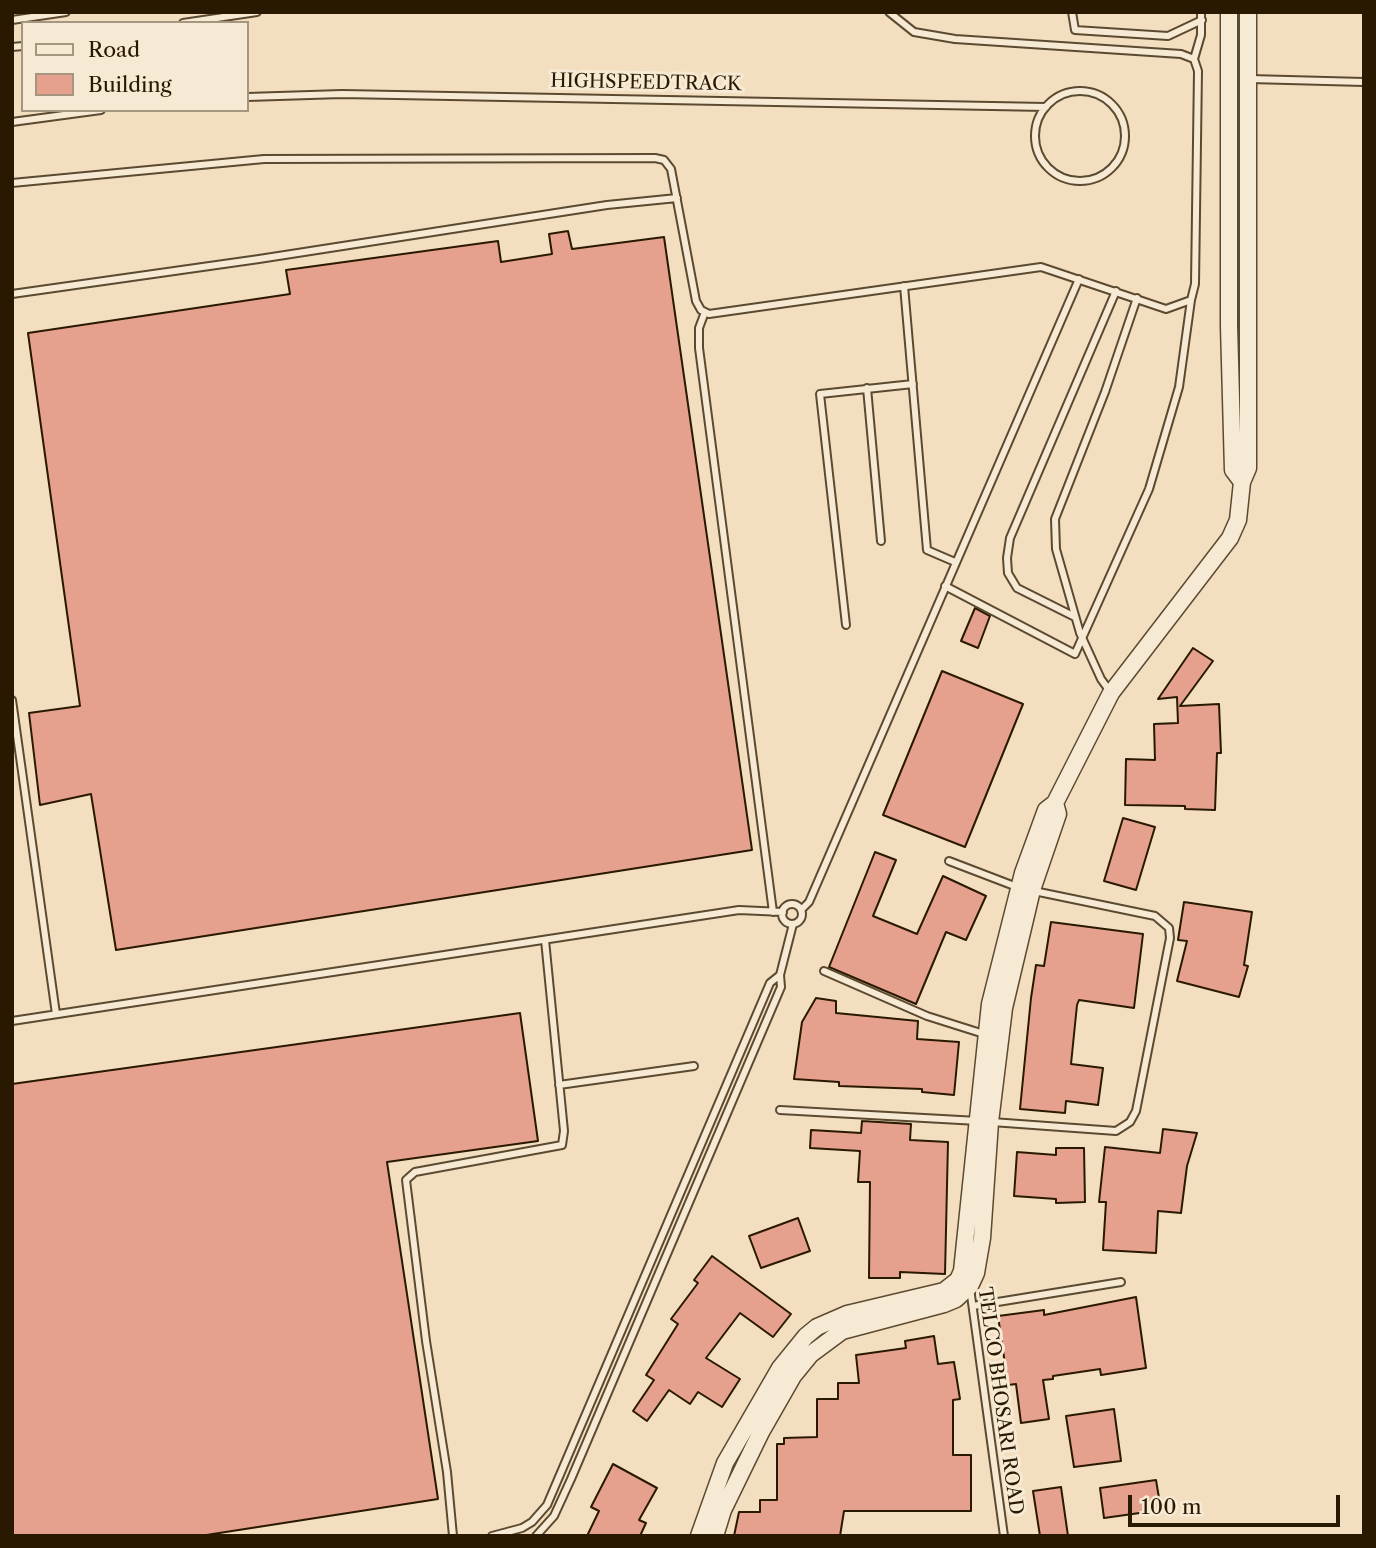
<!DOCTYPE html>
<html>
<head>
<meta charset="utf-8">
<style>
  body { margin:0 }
  #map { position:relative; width:1376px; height:1548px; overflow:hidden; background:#f3debf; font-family:"Libre Caslon Text",serif }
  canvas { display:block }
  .frame { position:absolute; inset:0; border:14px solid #2a1901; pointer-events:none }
  .legend { position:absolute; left:21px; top:21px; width:228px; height:91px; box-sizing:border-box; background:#f7ead5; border:2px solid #a59680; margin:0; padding:9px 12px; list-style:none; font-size:21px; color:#2a1901 }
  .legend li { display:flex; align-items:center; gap:14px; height:35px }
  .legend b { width:35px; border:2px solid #a59680 }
  .scale { position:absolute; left:1128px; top:1495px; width:212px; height:32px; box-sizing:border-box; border:4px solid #2a1901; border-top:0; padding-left:9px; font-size:21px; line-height:24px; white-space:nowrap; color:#2a1901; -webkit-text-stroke:5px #f7ead5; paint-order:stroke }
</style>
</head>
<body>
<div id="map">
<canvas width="1376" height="1548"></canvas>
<div class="frame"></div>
<ul class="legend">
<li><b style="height:9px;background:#f7ead5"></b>Road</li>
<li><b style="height:19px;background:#e5a18e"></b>Building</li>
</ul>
<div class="scale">100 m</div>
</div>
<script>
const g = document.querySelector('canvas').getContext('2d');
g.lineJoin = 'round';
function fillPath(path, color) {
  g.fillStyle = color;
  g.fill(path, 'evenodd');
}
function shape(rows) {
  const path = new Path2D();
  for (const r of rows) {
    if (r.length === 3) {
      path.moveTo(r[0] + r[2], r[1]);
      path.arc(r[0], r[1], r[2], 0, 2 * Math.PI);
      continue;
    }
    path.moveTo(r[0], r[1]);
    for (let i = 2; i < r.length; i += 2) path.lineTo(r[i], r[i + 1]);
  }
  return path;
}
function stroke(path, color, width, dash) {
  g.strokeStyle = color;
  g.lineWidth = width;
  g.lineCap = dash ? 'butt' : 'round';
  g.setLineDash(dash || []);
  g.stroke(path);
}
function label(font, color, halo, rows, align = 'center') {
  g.font = font + ' "Libre Caslon Text",serif';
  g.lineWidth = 6;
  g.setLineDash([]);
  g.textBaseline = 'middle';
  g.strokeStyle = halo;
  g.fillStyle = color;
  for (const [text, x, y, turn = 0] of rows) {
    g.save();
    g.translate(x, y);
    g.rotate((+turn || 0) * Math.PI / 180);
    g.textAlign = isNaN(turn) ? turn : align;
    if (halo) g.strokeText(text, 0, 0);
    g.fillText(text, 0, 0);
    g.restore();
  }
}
const building = shape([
  [568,231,572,249,664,237,752,850,116,950,91,794,40,805,29,713,80,706,28,333,290,294,286,270,498,241,501,262,552,254,549,234,568,231],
  [975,608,990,616,978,648,961,641,975,608],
  [1193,648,1213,661,1180,706,1219,704,1221,753,1217,753,1215,810,1185,809,1185,806,1125,805,1126,759,1155,760,1154,724,1178,723,1177,697,1158,699,1193,648],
  [942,671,1023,704,965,847,883,815,942,671],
  [1123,818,1155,827,1136,890,1104,881,1123,818],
  [875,852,896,860,873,916,917,934,943,876,986,896,966,940,946,932,916,1004,829,967,875,852],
  [1184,902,1252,912,1244,965,1248,966,1239,997,1177,981,1187,941,1178,940,1184,902],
  [1051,922,1143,934,1134,1008,1079,1000,1077,1005,1071,1064,1103,1068,1098,1105,1066,1101,1065,1113,1020,1109,1031,998,1036,965,1044,966,1051,922],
  [816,998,836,1001,836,1013,918,1021,917,1039,959,1042,954,1095,922,1092,922,1089,839,1086,839,1082,794,1079,802,1022,816,998],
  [520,1013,538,1141,387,1162,438,1499,200,1536,12,1536,12,1084,520,1013],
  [862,1121,911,1124,910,1140,948,1142,945,1274,900,1272,900,1278,869,1278,870,1182,858,1182,860,1151,810,1148,811,1130,861,1133,862,1121],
  [1163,1129,1197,1133,1187,1166,1181,1213,1158,1211,1156,1253,1103,1250,1106,1202,1099,1202,1105,1147,1160,1153,1163,1129],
  [1056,1148,1084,1148,1085,1202,1056,1203,1056,1199,1014,1196,1017,1152,1056,1155,1056,1148],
  [798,1218,810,1251,761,1268,749,1236,798,1218],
  [712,1256,791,1314,773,1337,740,1313,706,1358,740,1379,722,1407,698,1392,690,1404,669,1390,647,1421,633,1411,654,1380,646,1375,678,1324,671,1319,698,1283,694,1280,712,1256],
  [1136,1297,1146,1368,1101,1375,1100,1369,1053,1376,1053,1379,1043,1380,1049,1419,1021,1423,1016,1384,1008,1385,998,1316,1044,1310,1044,1315,1136,1297],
  [934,1336,938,1364,954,1362,960,1399,953,1400,953,1455,971,1455,971,1511,844,1511,840,1536,734,1536,739,1512,760,1512,760,1500,777,1500,777,1444,784,1444,784,1438,817,1437,817,1399,838,1399,838,1383,859,1383,856,1355,906,1348,905,1341,934,1336],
  [1114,1409,1121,1461,1074,1467,1066,1416,1114,1409],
  [613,1464,657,1488,639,1520,646,1523,640,1536,587,1536,599,1511,591,1507,613,1464],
  [1156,1480,1161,1510,1104,1518,1100,1488,1156,1480],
  [1061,1487,1068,1536,1040,1536,1033,1491,1061,1487]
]);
fillPath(building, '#e5a18e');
stroke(building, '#2a1901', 2);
const service = shape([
  [1072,12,1075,30,1168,36,1202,20],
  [12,20,66,12],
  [183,23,257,12],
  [12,47,23,46],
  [1194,59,1201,35,1201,12],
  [1250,79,1364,82],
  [1080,136,45],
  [247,97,342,94,1046,107],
  [12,122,101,110],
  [12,183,264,159,655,158,664,160,671,169,696,301,701,310,709,314,1041,267,1166,309,1191,300,1195,284,1198,71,1194,59,1181,54,955,39,914,32,889,12],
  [904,286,927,550,955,562],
  [12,294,259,259,607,205,677,198],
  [705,312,699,328,699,348,773,912],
  [867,388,881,541],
  [945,586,1075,654,1149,489,1179,387,1191,300],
  [1075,617,1017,588,1008,573,1007,558,1010,538,1116,291],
  [846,625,820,394,913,384],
  [1109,690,1101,679,1080,633,1056,549,1055,519,1105,392,1137,298],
  [12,700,56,1014],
  [949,861,1017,887],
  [792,914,10],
  [801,910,809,902,1079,279],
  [824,971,927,1016,984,1034],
  [12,1021,739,910,783,912],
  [559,1085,694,1066],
  [780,1110,978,1121],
  [992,1122,1116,1131,1130,1122,1136,1111,1170,938,1169,928,1155,916,1034,891],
  [970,1288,1004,1536],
  [973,1306,1121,1282],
  [453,1536,447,1472,426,1341,406,1180,415,1172,562,1145,564,1131,545,940],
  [492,1536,522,1528,532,1522,547,1505,770,983,780,975],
  [536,1536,554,1516,571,1479,781,987,780,975,793,924]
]);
const tertiary = shape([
  [1229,12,1229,326,1233,470,1242,482],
  [699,1536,725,1463,780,1368,806,1336,817,1327,847,1314,944,1291,958,1280,962,1271,990,1004,1023,873,1046,810,1055,803,1111,693,1230,538,1238,520,1242,482,1248,468,1248,12],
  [715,1536,723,1510,761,1432,793,1376,811,1354,842,1331,944,1304,956,1299,970,1286,976,1273,982,1238,990,1122,1004,1008,1032,890,1058,814,1055,803]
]);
stroke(service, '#5c4a30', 10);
stroke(tertiary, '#5c4a30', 19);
stroke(service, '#f7ead5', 6);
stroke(tertiary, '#f7ead5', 16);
label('19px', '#2a1901', '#f7ead5', [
  ["HIGHSPEEDTRACK",646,83,1],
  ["TELCO BHOSARI ROAD",1000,1401,82]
]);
</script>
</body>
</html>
